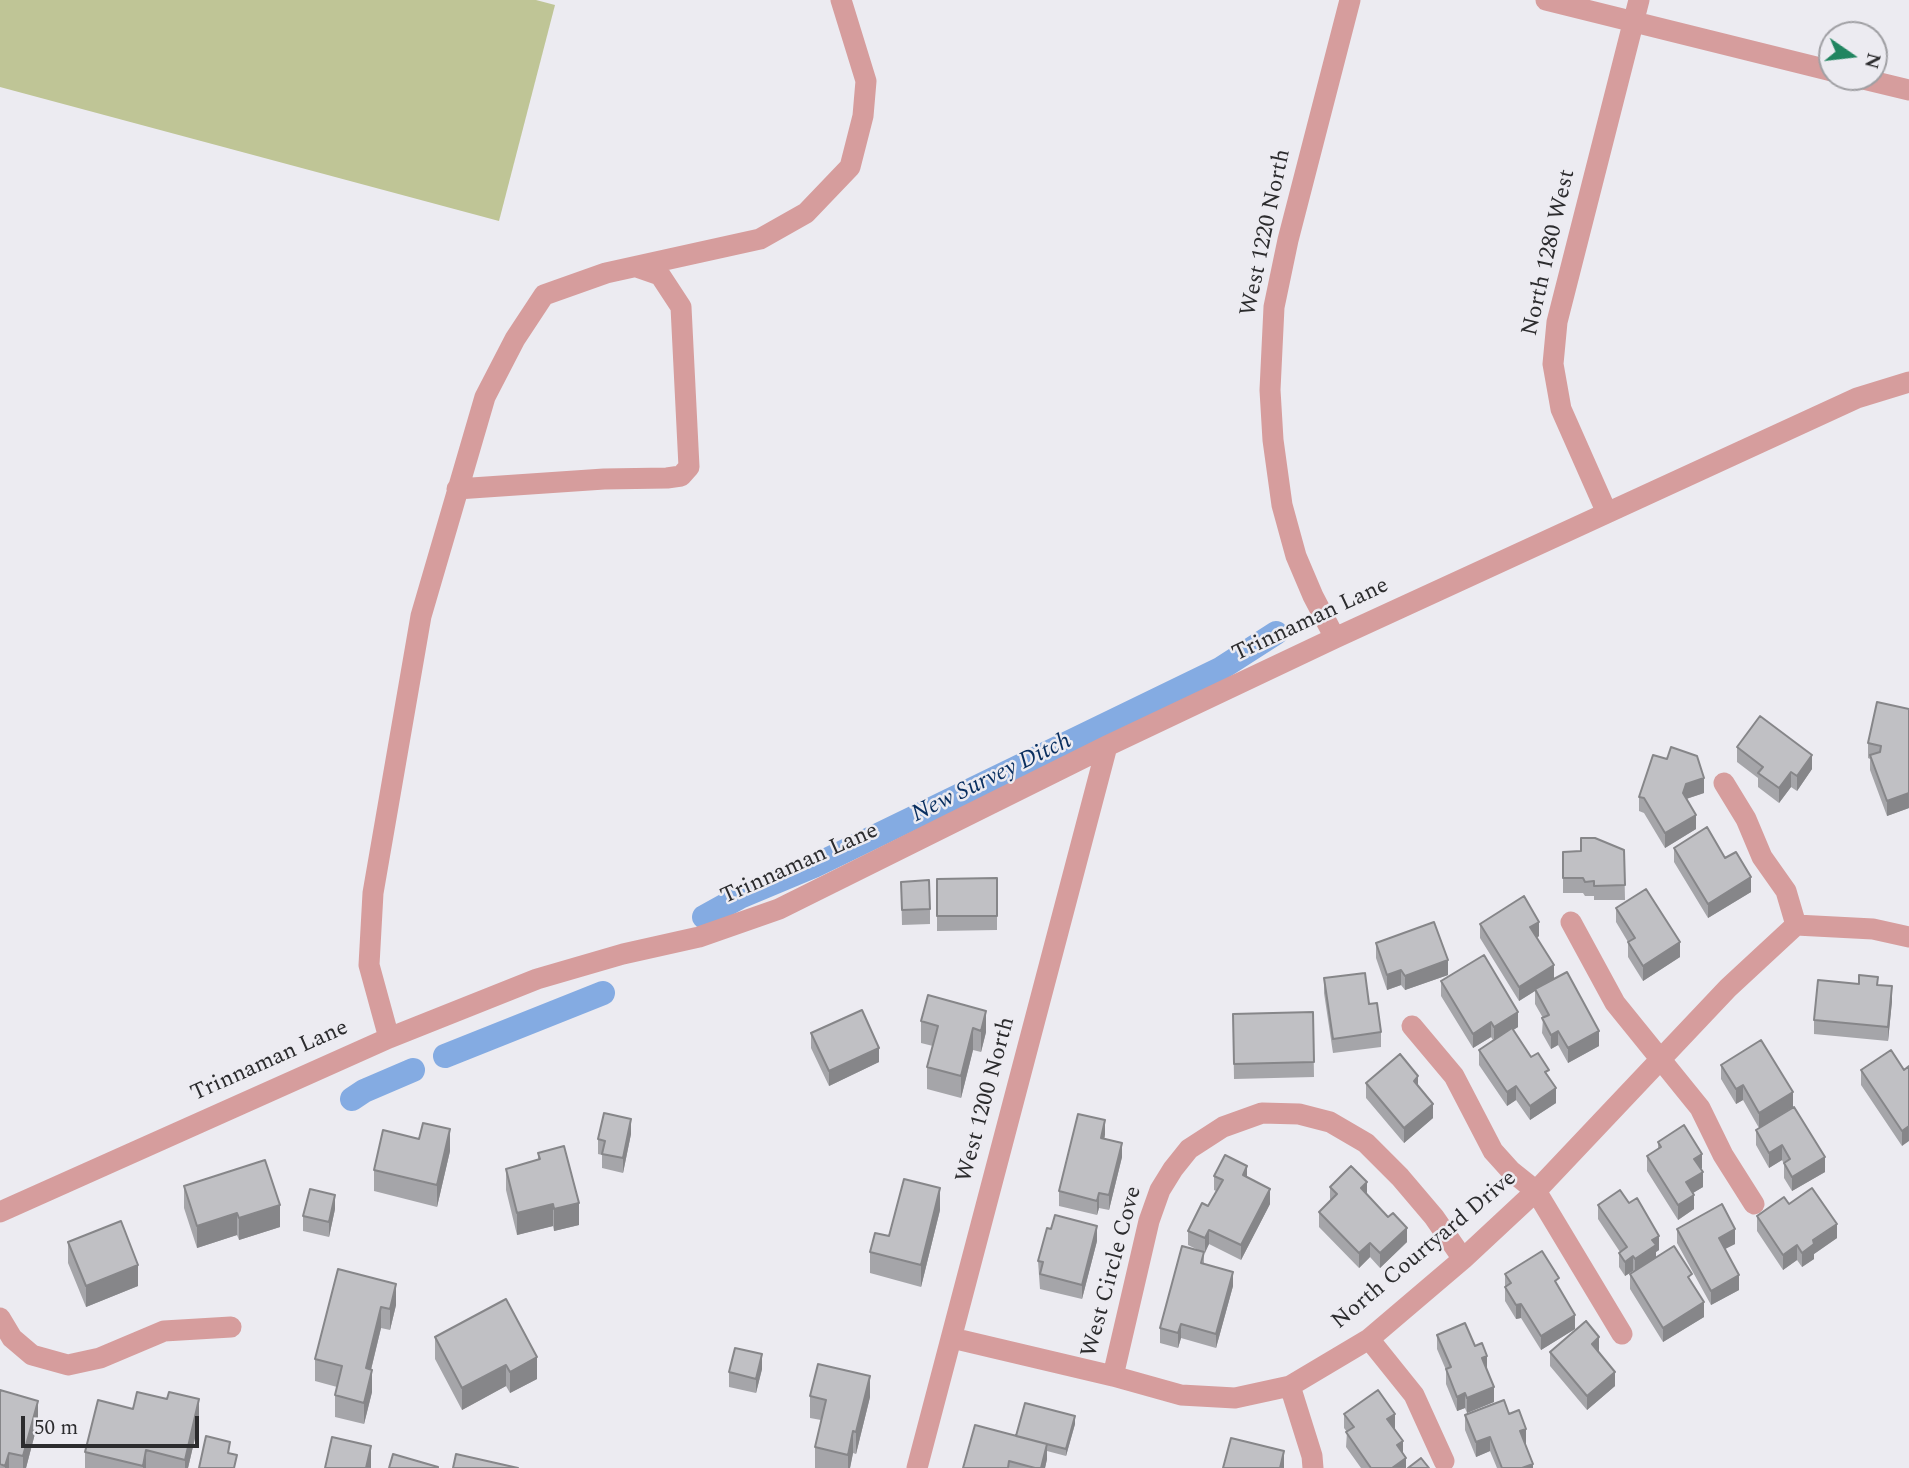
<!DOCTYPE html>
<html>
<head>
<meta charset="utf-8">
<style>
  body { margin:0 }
  #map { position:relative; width:1909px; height:1468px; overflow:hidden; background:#ecebf1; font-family:Spectral,serif }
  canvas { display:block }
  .north { position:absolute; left:1818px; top:21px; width:70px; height:70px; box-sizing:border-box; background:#ecebf1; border:2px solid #9f9fa3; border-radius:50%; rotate:104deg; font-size:19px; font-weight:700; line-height:28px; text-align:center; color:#2c2c2e }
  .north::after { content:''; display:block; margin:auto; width:24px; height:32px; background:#218560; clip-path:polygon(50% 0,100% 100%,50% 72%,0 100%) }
  .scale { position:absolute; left:21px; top:1416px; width:178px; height:32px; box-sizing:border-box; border:4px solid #2c2c2e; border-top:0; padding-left:9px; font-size:21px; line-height:24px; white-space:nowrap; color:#2c2c2e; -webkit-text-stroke:5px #ecebf1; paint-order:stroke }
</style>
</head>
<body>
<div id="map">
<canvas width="1909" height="1468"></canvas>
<div class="north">N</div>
<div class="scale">50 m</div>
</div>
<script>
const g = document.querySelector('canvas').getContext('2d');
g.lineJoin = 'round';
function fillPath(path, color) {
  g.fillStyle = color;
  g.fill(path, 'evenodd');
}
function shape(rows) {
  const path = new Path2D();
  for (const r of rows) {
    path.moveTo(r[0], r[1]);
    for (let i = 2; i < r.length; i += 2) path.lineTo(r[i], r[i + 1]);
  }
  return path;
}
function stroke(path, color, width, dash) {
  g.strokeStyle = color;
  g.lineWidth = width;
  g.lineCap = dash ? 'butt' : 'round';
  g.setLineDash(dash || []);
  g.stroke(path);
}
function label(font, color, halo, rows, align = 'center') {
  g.font = font + ' Spectral,serif';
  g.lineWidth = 5;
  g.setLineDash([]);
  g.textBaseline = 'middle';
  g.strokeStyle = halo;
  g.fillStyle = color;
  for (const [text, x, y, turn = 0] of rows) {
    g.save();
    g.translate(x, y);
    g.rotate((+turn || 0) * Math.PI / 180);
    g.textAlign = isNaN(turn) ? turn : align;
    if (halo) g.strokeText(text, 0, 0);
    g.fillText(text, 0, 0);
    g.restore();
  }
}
fillPath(shape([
  [0,0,536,0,555,5,499,221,0,87]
]), '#bfc596');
stroke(shape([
  [704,917,740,897,814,866,1220,669,1276,633],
  [445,1056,603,993],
  [352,1099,364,1091,413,1070]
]), '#84abe2', 24);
stroke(shape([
  [1546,0,1832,71],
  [1855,77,1909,90],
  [457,489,604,479,667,478,681,476,689,467,681,307,660,275,637,267],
  [1607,513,1561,409,1553,364,1557,322,1639,0],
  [1335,638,1313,596,1296,556,1282,505,1273,440,1270,390,1274,307,1288,240,1350,0],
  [1724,783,1746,819,1762,857,1786,891,1796,925],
  [1571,922,1615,1003,1700,1108,1723,1155,1754,1204],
  [1796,925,1873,929,1909,937],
  [1412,1026,1454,1076,1493,1151,1511,1171,1536,1191,1622,1334],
  [389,1038,369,965,373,893,421,616,485,397,515,339,544,295,606,273,760,239,806,213,850,167,863,116,866,81,841,0],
  [0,1212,389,1038,537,979,623,954,699,937,779,909,1107,746,1335,638,1857,398,1909,382],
  [0,1318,12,1338,32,1355,68,1365,100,1358,164,1331,231,1327],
  [952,1338,1113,1376,1181,1395,1235,1398,1290,1386,1369,1339,1463,1259,1536,1191,1728,988,1796,925],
  [1369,1339,1414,1395,1444,1461],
  [1113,1376,1149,1221,1160,1190,1173,1169,1189,1149,1223,1127,1262,1113,1299,1114,1330,1122,1366,1143,1400,1177,1434,1217,1463,1259],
  [1290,1386,1312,1456,1313,1468],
  [917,1468,1107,746]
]), '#d69d9d', 21);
fillPath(shape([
  [1909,709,1909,808,1887,816,1870,770,1870,759,1868,758,1868,743],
  [1737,747,1812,769,1797,791,1791,787,1779,803,1758,787,1758,778,1737,762],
  [1704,793,1686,799,1696,829,1665,848,1644,813,1639,811,1639,797],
  [1674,848,1725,858,1751,892,1708,918,1674,862],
  [1624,850,1625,900,1594,900,1594,896,1585,896,1583,893,1563,893,1563,852],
  [997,878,997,930,937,931,937,879],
  [901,882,930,909,930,924,902,925],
  [1616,908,1680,957,1643,981,1628,957,1628,942,1616,922],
  [1480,924,1539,936,1537,938,1554,979,1599,1046,1568,1063,1558,1045,1551,1049,1542,1033,1543,1018,1535,1004,1535,991,1519,1001,1480,938],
  [1376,943,1448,975,1405,990,1401,985,1387,990,1376,958],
  [1324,978,1369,1004,1381,1032,1381,1047,1333,1053,1324,993],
  [1441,981,1518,1027,1513,1030,1531,1057,1549,1078,1556,1103,1530,1120,1516,1100,1507,1106,1479,1065,1479,1050,1493,1040,1491,1037,1473,1048,1441,996],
  [1859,984,1878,985,1892,1001,1888,1041,1814,1034,1814,1020],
  [928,995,986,1032,981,1052,973,1050,961,1098,927,1089,927,1067,933,1046,921,1043,921,1021],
  [1313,1012,1314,1077,1234,1079,1233,1014],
  [811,1033,879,1062,829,1086,811,1048],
  [1721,1065,1793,1107,1759,1128,1743,1100,1736,1104,1721,1079],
  [1861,1070,1904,1070,1902,1146,1861,1085],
  [1366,1083,1433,1118,1404,1143,1366,1098],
  [1756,1130,1825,1172,1792,1191,1784,1178,1784,1164,1782,1160,1769,1168,1756,1145],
  [631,1134,623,1173,602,1168,602,1155,598,1154,598,1139],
  [1105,1135,1104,1139,1122,1157,1109,1210,1099,1208,1097,1215,1059,1206,1059,1191],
  [1658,1142,1702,1168,1701,1169,1703,1187,1693,1193,1694,1209,1678,1220,1647,1171,1647,1156,1658,1149],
  [450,1151,437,1207,374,1191,374,1170],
  [538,1153,579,1225,554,1231,553,1226,517,1235,506,1190,506,1169,538,1160],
  [1214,1176,1247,1177,1270,1204,1241,1260,1209,1244,1204,1253,1204,1264,1233,1286,1216,1348,1181,1338,1178,1348,1160,1343,1160,1328,1202,1252,1188,1245,1188,1231,1208,1206,1216,1191,1214,1190],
  [184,1186,280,1227,239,1240,237,1235,197,1248,184,1208],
  [1330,1187,1367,1195,1407,1242,1380,1268,1370,1257,1359,1268,1319,1227,1319,1212,1330,1201],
  [1789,1204,1837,1238,1814,1254,1814,1259,1802,1267,1797,1260,1783,1270,1757,1231,1757,1216],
  [1598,1205,1659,1250,1656,1252,1656,1258,1692,1283,1704,1317,1663,1342,1630,1289,1630,1274,1634,1272,1633,1271,1625,1276,1619,1267,1619,1253,1620,1252,1598,1219],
  [335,1209,329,1237,303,1231,303,1216],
  [940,1210,921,1287,870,1273,870,1252],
  [1677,1229,1735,1244,1725,1249,1739,1290,1711,1305,1677,1243],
  [1097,1241,1082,1299,1040,1289,1038,1261],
  [68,1242,138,1286,86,1307,68,1263],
  [338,1269,396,1305,390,1330,381,1328,371,1370,372,1392,364,1424,335,1417,335,1395,337,1387,315,1381,315,1359],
  [1505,1274,1559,1288,1575,1329,1541,1350,1521,1318,1516,1319,1505,1301],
  [506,1299,537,1379,510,1393,506,1386,462,1410,435,1359,435,1337],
  [1437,1335,1475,1346,1487,1370,1494,1402,1467,1413,1465,1408,1457,1411,1446,1384,1446,1370,1437,1349],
  [1550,1352,1599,1352,1615,1386,1587,1410,1550,1366],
  [762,1369,756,1393,729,1387,729,1372],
  [0,1390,38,1422,26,1468,0,1468],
  [810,1396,870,1397,856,1454,853,1453,850,1468,815,1468,815,1447,821,1420,810,1418],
  [133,1409,199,1421,188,1468,85,1468,85,1452],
  [1344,1414,1395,1429,1406,1468,1361,1468,1346,1447,1347,1432,1344,1428],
  [1509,1414,1526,1444,1525,1444,1533,1468,1497,1468,1490,1451,1476,1457,1465,1430,1465,1415],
  [1075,1424,1066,1456,1047,1451,1047,1459,1045,1468,963,1468,1016,1436]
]), '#a5a5a9');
fillPath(shape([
  [1812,755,1812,769,1797,791,1797,776],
  [1791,772,1791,787,1779,803,1779,788],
  [1704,778,1704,793,1686,799,1683,793,1686,784],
  [1909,793,1909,808,1887,816,1887,801],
  [1696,815,1696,829,1665,848,1665,833],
  [1751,877,1751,892,1708,918,1708,904],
  [1539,922,1539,936,1530,942,1530,927],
  [1680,942,1680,957,1643,981,1643,966],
  [1448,960,1448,975,1405,990,1405,976],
  [1554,965,1554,979,1519,1001,1519,987],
  [1401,970,1401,985,1387,990,1387,975],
  [1892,986,1892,1001,1888,1041,1888,1027],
  [986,1011,986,1032,981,1052,981,1031],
  [1518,1012,1518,1027,1494,1042,1494,1027],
  [1491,1022,1491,1037,1473,1048,1473,1034],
  [973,1028,973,1050,961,1098,961,1076],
  [1558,1031,1558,1045,1551,1049,1551,1035],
  [1599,1031,1599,1046,1568,1063,1568,1048],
  [879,1048,879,1062,829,1086,829,1071],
  [1418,1076,1418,1091,1414,1081],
  [1743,1085,1743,1100,1736,1104,1736,1089],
  [1516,1086,1516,1100,1507,1106,1507,1092],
  [1556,1088,1556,1103,1530,1120,1530,1106],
  [1793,1092,1793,1107,1759,1128,1759,1113],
  [1433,1104,1433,1118,1404,1143,1404,1128],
  [631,1119,631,1134,623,1173,623,1158],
  [1105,1120,1105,1135,1101,1152,1101,1138],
  [1909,1126,1909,1141,1902,1146,1902,1131],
  [450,1129,450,1151,437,1207,437,1185],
  [1122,1143,1122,1157,1109,1210,1109,1195],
  [1782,1145,1782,1160,1769,1168,1769,1153],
  [1702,1154,1702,1168,1694,1173,1694,1159],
  [1825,1157,1825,1172,1792,1191,1792,1177],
  [1247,1166,1247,1181,1243,1175],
  [1703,1172,1703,1187,1686,1197,1686,1182],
  [1367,1182,1367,1197,1361,1188],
  [940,1188,940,1210,921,1287,921,1265],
  [1270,1189,1270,1204,1241,1260,1241,1245],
  [1099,1193,1099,1208,1097,1215,1097,1201],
  [335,1195,335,1209,329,1237,329,1222],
  [1694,1195,1694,1209,1678,1220,1678,1205],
  [579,1203,579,1225,554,1231,554,1209],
  [553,1204,553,1226,517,1235,517,1213],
  [280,1205,280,1227,239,1240,239,1218],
  [237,1213,237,1235,197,1248,197,1226],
  [1837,1224,1837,1238,1814,1254,1814,1259,1802,1267,1802,1253,1813,1240],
  [1097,1226,1097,1241,1082,1299,1082,1285],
  [1407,1228,1407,1242,1380,1268,1380,1253],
  [1735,1229,1735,1244,1719,1252,1719,1238],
  [1209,1230,1209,1244,1205,1253,1205,1238],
  [1659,1236,1659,1250,1656,1252,1656,1259,1635,1274,1635,1259,1652,1240],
  [1370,1243,1370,1257,1359,1268,1359,1253],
  [1797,1245,1797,1260,1783,1270,1783,1255],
  [1633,1256,1633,1271,1625,1276,1625,1262],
  [138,1265,138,1286,86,1307,86,1286],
  [1233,1272,1233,1286,1216,1348,1216,1334],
  [1739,1275,1739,1290,1711,1305,1711,1291],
  [396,1284,396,1305,390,1330,390,1309],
  [1704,1302,1704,1317,1663,1342,1663,1328],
  [1521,1304,1521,1318,1516,1319,1516,1305],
  [381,1307,381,1328,366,1390,366,1368],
  [1575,1315,1575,1329,1541,1350,1541,1336],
  [1181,1324,1181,1338,1178,1348,1178,1333],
  [1599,1337,1599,1352,1592,1344],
  [762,1354,762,1369,756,1393,756,1379],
  [1487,1356,1487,1370,1482,1358],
  [537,1357,537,1379,510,1393,510,1372],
  [506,1365,506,1386,462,1410,462,1388],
  [372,1370,372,1392,364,1424,364,1403],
  [1615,1372,1615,1386,1587,1410,1587,1396],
  [870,1376,870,1397,856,1454,856,1432],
  [1494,1387,1494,1402,1467,1413,1467,1398],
  [1465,1393,1465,1408,1457,1411,1457,1397],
  [199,1399,199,1421,188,1468,185,1468,185,1460],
  [38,1401,38,1422,26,1468,23,1468,23,1456],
  [1395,1414,1395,1429,1387,1434,1387,1419],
  [1075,1416,1075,1424,1066,1456,1066,1449],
  [1526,1429,1526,1444,1520,1446,1520,1431],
  [853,1431,853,1453,850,1468,848,1468,848,1455],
  [1490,1437,1490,1451,1476,1457,1476,1442],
  [1403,1441,1403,1456,1397,1445],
  [1047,1444,1047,1459,1045,1468,1041,1468],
  [371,1446,371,1468,366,1468],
  [146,1450,146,1468,143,1468,143,1466],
  [1284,1451,1284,1468,1280,1468],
  [9,1453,9,1468,5,1468,5,1466],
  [1406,1458,1406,1468,1392,1468],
  [1533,1464,1533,1468,1522,1468]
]), '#868689');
const building = shape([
  [1877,702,1909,709,1909,793,1887,801,1870,755,1880,752,1881,746,1868,743,1877,702],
  [1760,716,1812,755,1797,776,1791,772,1779,788,1758,773,1763,767,1737,747,1760,716],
  [1671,747,1697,756,1704,778,1686,784,1683,793,1696,815,1665,833,1644,798,1639,797,1653,755,1667,759,1671,747],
  [1707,827,1725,858,1736,852,1751,877,1708,904,1674,848,1707,827],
  [1581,838,1595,838,1624,850,1625,885,1594,886,1594,881,1585,882,1583,878,1563,878,1563,852,1581,851,1581,838],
  [997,878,997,916,937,916,937,879,997,878],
  [929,880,930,909,902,910,901,882,929,880],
  [1646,889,1680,942,1643,966,1628,942,1635,938,1616,908,1646,889],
  [1524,896,1539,922,1530,927,1554,965,1519,987,1480,924,1524,896],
  [1434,922,1448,960,1405,976,1401,970,1387,975,1376,943,1434,922],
  [1484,955,1518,1012,1494,1027,1491,1022,1473,1034,1441,981,1484,955],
  [1567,972,1599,1031,1568,1048,1558,1031,1551,1035,1542,1018,1549,1015,1535,989,1567,972],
  [1365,973,1369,1004,1377,1003,1381,1032,1333,1039,1324,978,1365,973],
  [1859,975,1878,977,1877,985,1892,986,1888,1027,1814,1020,1818,980,1859,984,1859,975],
  [928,995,986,1011,981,1031,973,1028,961,1076,927,1067,938,1026,921,1021,928,995],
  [862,1010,879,1048,829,1071,811,1033,862,1010],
  [1313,1012,1314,1062,1234,1064,1233,1014,1313,1012],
  [1512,1028,1531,1057,1538,1053,1549,1070,1545,1072,1556,1088,1530,1106,1516,1086,1507,1092,1479,1050,1512,1028],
  [1761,1040,1793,1092,1759,1113,1743,1085,1736,1089,1721,1065,1761,1040],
  [1891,1050,1904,1070,1909,1066,1909,1126,1902,1131,1861,1070,1891,1050],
  [1400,1054,1418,1076,1414,1081,1433,1104,1404,1128,1366,1083,1400,1054],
  [1794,1107,1825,1157,1792,1177,1784,1163,1790,1159,1782,1145,1769,1153,1756,1130,1794,1107],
  [604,1113,631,1119,623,1158,602,1154,605,1141,598,1139,604,1113],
  [1078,1114,1105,1120,1101,1138,1122,1143,1109,1195,1099,1193,1097,1201,1059,1191,1078,1114],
  [423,1123,450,1129,437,1185,374,1170,383,1130,419,1139,423,1123],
  [1684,1125,1702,1154,1694,1159,1703,1172,1686,1182,1694,1195,1678,1205,1647,1156,1661,1147,1658,1142,1684,1125],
  [564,1146,579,1203,554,1209,553,1204,517,1213,506,1169,540,1159,538,1153,564,1146],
  [1225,1155,1247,1166,1243,1175,1270,1189,1241,1245,1209,1230,1205,1238,1188,1231,1202,1203,1208,1206,1223,1180,1214,1176,1225,1155],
  [265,1160,280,1205,239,1218,237,1213,197,1226,184,1186,265,1160],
  [1351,1166,1367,1182,1361,1188,1388,1217,1393,1213,1407,1228,1380,1253,1370,1243,1359,1253,1319,1212,1337,1194,1330,1187,1351,1166],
  [904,1179,940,1188,921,1265,870,1252,875,1233,889,1236,904,1179],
  [1812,1188,1837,1224,1813,1240,1814,1244,1802,1253,1797,1245,1783,1255,1757,1216,1784,1197,1789,1204,1812,1188],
  [310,1189,335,1195,329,1222,303,1216,310,1189],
  [1620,1190,1629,1203,1637,1198,1659,1236,1652,1240,1656,1245,1635,1259,1633,1256,1625,1262,1619,1253,1627,1247,1598,1205,1620,1190],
  [1722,1204,1735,1229,1719,1238,1739,1275,1711,1291,1677,1229,1722,1204],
  [1055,1215,1097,1226,1082,1285,1040,1274,1043,1262,1038,1261,1047,1228,1051,1229,1055,1215],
  [121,1221,138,1265,86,1286,68,1242,121,1221],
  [1182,1246,1204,1252,1201,1263,1233,1272,1216,1334,1181,1324,1178,1333,1160,1328,1182,1246],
  [1674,1246,1692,1274,1688,1277,1704,1302,1663,1328,1630,1274,1674,1246],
  [1542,1251,1559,1278,1555,1281,1575,1315,1541,1336,1521,1304,1516,1305,1505,1287,1511,1283,1505,1274,1542,1251],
  [338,1269,396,1284,390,1309,381,1307,366,1368,372,1370,364,1403,335,1395,342,1366,315,1359,338,1269],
  [506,1299,537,1357,510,1372,506,1365,462,1388,435,1337,506,1299],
  [1586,1321,1599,1337,1592,1344,1615,1372,1587,1396,1550,1352,1586,1321],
  [1465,1323,1475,1346,1482,1343,1487,1356,1482,1358,1494,1387,1467,1398,1465,1393,1457,1397,1446,1369,1451,1367,1437,1335,1465,1323],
  [735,1348,762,1354,756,1379,729,1372,735,1348],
  [818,1364,870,1376,856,1432,853,1431,848,1455,815,1447,826,1400,810,1396,818,1364],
  [0,1390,38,1401,23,1456,9,1453,5,1466,0,1464,0,1390],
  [1378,1390,1395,1414,1387,1419,1403,1441,1397,1445,1406,1458,1392,1468,1371,1468,1346,1432,1354,1427,1344,1414,1378,1390],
  [137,1392,167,1399,169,1392,199,1399,185,1460,146,1450,143,1466,85,1452,98,1400,133,1409,137,1392],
  [1504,1400,1509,1414,1519,1410,1526,1429,1520,1431,1533,1464,1522,1468,1502,1468,1490,1437,1476,1442,1465,1415,1504,1400],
  [1025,1403,1075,1416,1066,1449,1016,1436,1025,1403],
  [975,1425,1047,1444,1041,1468,1035,1468,1009,1461,1008,1468,963,1468,975,1425],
  [206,1436,230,1442,228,1453,237,1455,234,1468,199,1468,206,1436],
  [332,1437,371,1446,366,1468,325,1468,332,1437],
  [1231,1438,1284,1451,1280,1468,1223,1468,1231,1438],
  [393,1454,438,1467,438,1468,389,1468,393,1454],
  [456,1454,518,1468,453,1468,456,1454],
  [1421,1458,1429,1468,1408,1468,1421,1458]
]);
fillPath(building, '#c0c0c4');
stroke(building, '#868689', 2);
label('23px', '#2c2c2e', '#ecebf1', [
  ["West 1220 North",1267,233,-78],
  ["North 1280 West",1550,253,-77],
  ["Trinnaman Lane",1311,621,-25],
  ["Trinnaman Lane",800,865,-24],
  ["Trinnaman Lane",270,1062,-24],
  ["West 1200 North",987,1100,-75],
  ["North Courtyard Drive",1425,1251,-40],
  ["West Circle Cove",1113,1272,-75]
]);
label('italic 24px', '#082e5f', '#ecebf1', [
  ["New Survey Ditch",992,779,-26]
]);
</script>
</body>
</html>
